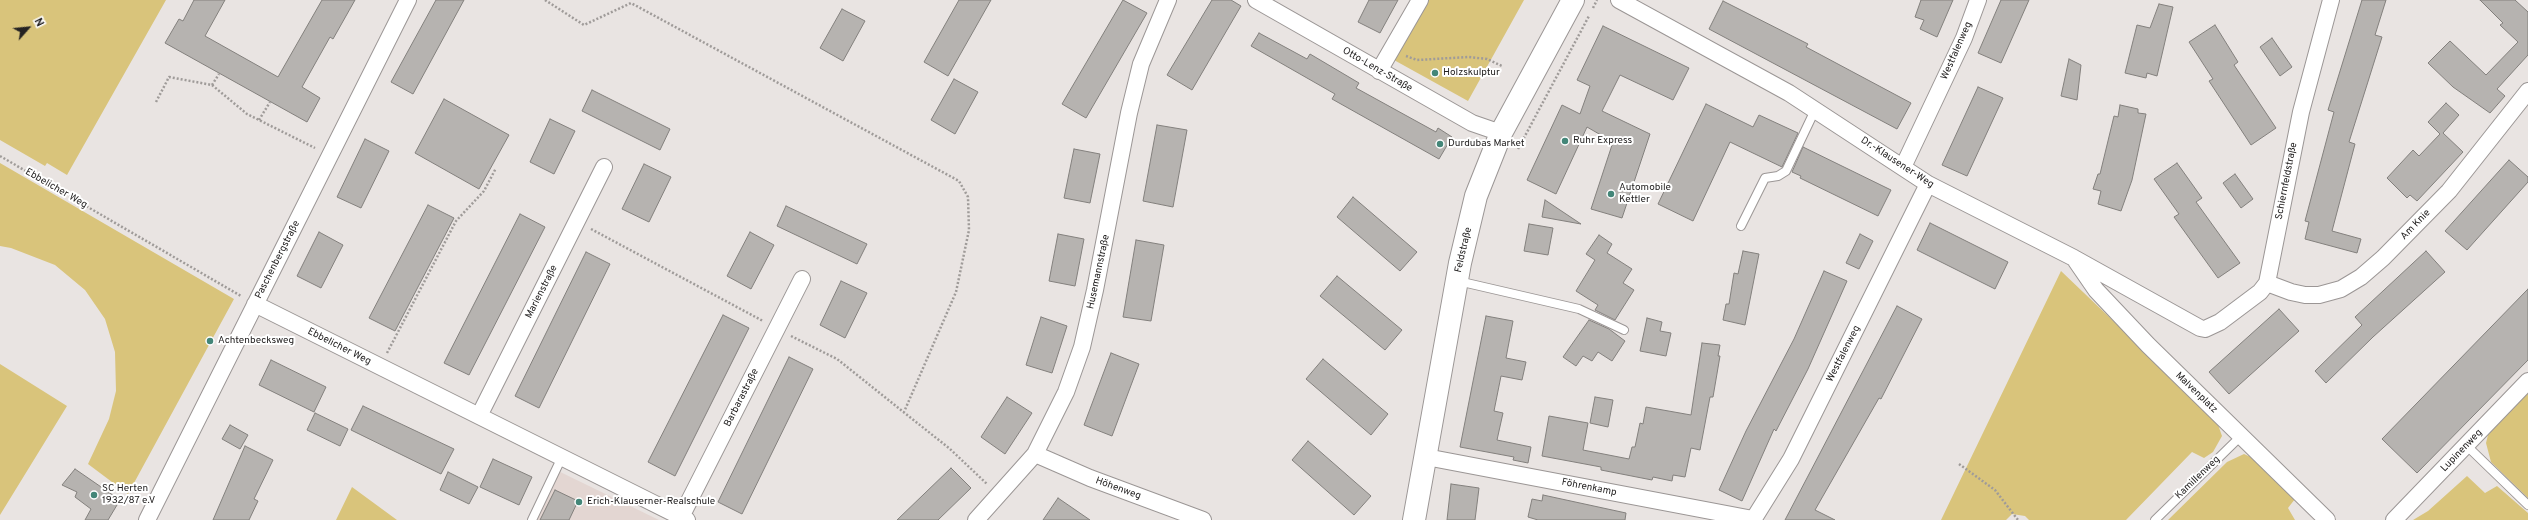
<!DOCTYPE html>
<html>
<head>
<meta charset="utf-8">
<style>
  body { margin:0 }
  #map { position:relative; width:2528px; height:520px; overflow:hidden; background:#e9e4e2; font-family:Overpass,sans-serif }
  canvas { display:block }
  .north { position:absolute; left:8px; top:8px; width:40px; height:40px; -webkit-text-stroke:3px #fff; paint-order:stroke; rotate:63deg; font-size:11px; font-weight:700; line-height:16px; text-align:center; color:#242222 }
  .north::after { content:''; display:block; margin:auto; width:14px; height:18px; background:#242222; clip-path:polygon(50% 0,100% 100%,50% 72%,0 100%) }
</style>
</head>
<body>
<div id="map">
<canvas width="2528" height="520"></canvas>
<div class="north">N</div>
</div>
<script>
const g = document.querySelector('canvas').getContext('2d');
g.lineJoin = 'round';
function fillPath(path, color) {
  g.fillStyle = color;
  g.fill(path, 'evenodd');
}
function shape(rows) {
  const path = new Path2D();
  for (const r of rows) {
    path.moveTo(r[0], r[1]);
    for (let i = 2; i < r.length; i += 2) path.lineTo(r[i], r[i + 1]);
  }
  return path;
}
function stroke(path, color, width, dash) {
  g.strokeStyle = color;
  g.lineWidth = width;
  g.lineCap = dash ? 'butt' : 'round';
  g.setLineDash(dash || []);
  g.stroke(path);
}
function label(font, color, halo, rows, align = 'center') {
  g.font = font + ' Overpass,sans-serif';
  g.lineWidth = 4;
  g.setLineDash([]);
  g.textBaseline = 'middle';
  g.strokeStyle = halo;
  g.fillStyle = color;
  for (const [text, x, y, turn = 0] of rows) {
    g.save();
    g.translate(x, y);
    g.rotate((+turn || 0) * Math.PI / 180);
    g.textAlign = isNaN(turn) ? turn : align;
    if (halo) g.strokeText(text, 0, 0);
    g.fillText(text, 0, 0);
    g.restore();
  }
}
fillPath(shape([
  [552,468,659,520,528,520]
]), '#e3d6d2');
fillPath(shape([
  [0,0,166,0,67,175,47,163,45,166,0,140],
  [1426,0,1524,0,1468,101,1394,60],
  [0,163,234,299,128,494,88,464,109,419,116,391,115,352,105,319,85,290,55,265,11,248,0,246],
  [2061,271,2216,419,2222,436,2213,452,2204,458,2192,452,2126,520,2029,520,2025,516,2012,514,2006,520,1941,520],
  [0,364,67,406,0,515],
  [2528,390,2528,498,2491,462,2486,443,2488,435,2502,417],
  [2244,454,2255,459,2295,499,2288,508,2295,520,2168,520,2227,462],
  [2467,476,2485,493,2497,486,2528,513,2528,520,2413,520,2428,511],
  [352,487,397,520,336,520]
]), '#d9c47b');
const building = shape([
  [194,0,225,0,205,36,278,77,322,0,355,0,333,39,330,37,302,87,320,98,307,122,165,43,179,19,183,21,194,0],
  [436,0,464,0,413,94,391,82,436,0],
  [959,0,991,0,948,76,924,62,959,0],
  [1123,0,1147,13,1086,118,1062,104,1123,0],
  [1212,0,1231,0,1241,6,1192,90,1167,75,1212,0],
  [1369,0,1398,0,1380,33,1358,22,1369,0],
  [1921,0,1953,0,1937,37,1920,29,1924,20,1915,17,1921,0],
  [2001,0,2029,0,2001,63,1978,53,2001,0],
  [2362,0,2386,0,2375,35,2382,37,2349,142,2355,144,2332,231,2361,239,2357,253,2305,239,2309,222,2305,221,2334,112,2328,110,2362,0],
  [2480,0,2515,0,2528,12,2528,55,2497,89,2505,96,2490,113,2453,87,2428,63,2450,41,2486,75,2518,42,2500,25,2503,23,2480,0],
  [1723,1,1808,44,1806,47,1911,103,1897,129,1709,29,1723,1],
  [2159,4,2173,7,2157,76,2147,73,2146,78,2125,73,2137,25,2150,28,2159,4],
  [842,9,865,21,843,61,820,48,842,9],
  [2215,25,2238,62,2234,65,2276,128,2251,145,2209,81,2213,79,2189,42,2215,25],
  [1603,26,1689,68,1673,100,1620,75,1602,111,1650,134,1622,218,1591,209,1613,142,1587,127,1556,194,1527,180,1562,105,1580,114,1590,86,1577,80,1603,26],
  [1259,33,1307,59,1310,54,1359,83,1356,88,1436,132,1438,128,1452,137,1439,159,1332,99,1335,94,1251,46,1259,33],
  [2272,38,2292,67,2280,76,2260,47,2272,38],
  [2069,59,2081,65,2077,100,2061,96,2069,59],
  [954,79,978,92,955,134,931,120,954,79],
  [1978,87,2003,98,1967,176,1942,165,1978,87],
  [592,90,670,129,660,150,582,111,592,90],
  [444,99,509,135,479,189,415,153,444,99],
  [2446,103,2459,115,2443,133,2463,152,2417,201,2410,195,2407,198,2387,178,2413,150,2419,156,2440,134,2428,122,2446,103],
  [1706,104,1753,127,1759,115,1798,133,1782,167,1730,142,1693,221,1658,204,1706,104],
  [2120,105,2138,109,2138,113,2146,114,2132,180,2121,211,2098,204,2101,191,2093,189,2098,174,2100,174,2114,116,2118,117,2120,105],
  [550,119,575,131,554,174,530,162,550,119],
  [1157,125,1187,130,1173,207,1143,201,1157,125],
  [365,139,389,151,361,208,337,197,365,139],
  [1803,147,1891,190,1878,216,1800,178,1801,176,1792,172,1803,147],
  [1074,149,1100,154,1090,203,1064,198,1074,149],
  [2509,160,2528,177,2528,182,2467,250,2445,231,2509,160],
  [2177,163,2202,198,2196,202,2240,263,2218,278,2174,217,2179,214,2154,179,2177,163],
  [644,164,671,177,649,222,622,209,644,164],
  [2235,174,2253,199,2241,208,2223,183,2235,174],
  [1353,197,1417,252,1400,271,1337,217,1353,197],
  [1545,200,1581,224,1542,217,1545,200],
  [428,205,454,218,395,331,369,318,428,205],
  [786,206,867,244,857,264,777,226,786,206],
  [520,214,545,227,469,375,444,363,520,214],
  [1930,223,2008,262,1995,289,1917,250,1930,223],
  [1529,224,1553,228,1548,255,1524,251,1529,224],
  [319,232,343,245,321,288,297,276,319,232],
  [750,232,774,245,751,289,727,276,750,232],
  [1058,234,1084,239,1075,286,1049,281,1058,234],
  [1860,234,1873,241,1859,269,1846,263,1860,234],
  [1599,235,1612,244,1607,253,1632,269,1623,283,1634,290,1615,320,1595,310,1598,305,1576,291,1595,260,1586,254,1599,235],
  [1136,240,1164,245,1151,321,1123,317,1136,240],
  [1743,251,1759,254,1745,325,1723,320,1726,304,1729,304,1734,273,1738,274,1743,251],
  [2426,251,2445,272,2373,337,2326,383,2315,371,2362,325,2355,317,2426,251],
  [586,252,610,264,539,408,515,396,586,252],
  [1824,271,1847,281,1808,369,1776,431,1774,429,1742,501,1719,490,1746,431,1794,339,1824,271],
  [1337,276,1402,330,1385,350,1320,296,1337,276],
  [841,281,867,293,845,338,820,325,841,281],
  [2528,289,2528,360,2417,473,2382,439,2528,289],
  [1897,306,1922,319,1881,399,1879,398,1815,510,1835,520,1785,520,1897,306],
  [2279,309,2299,331,2229,394,2209,372,2279,309],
  [723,315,749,328,675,476,648,462,723,315],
  [1486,316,1513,321,1506,358,1526,362,1522,380,1501,376,1494,411,1503,413,1497,440,1531,447,1528,463,1513,460,1514,457,1460,447,1486,316],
  [1041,317,1067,326,1052,373,1026,365,1041,317],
  [1647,318,1662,322,1660,331,1671,333,1666,356,1640,351,1647,318],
  [1589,320,1609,329,1625,341,1612,361,1598,352,1592,361,1583,356,1576,366,1563,357,1589,320],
  [1702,343,1720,345,1718,356,1720,356,1713,397,1710,397,1700,450,1691,448,1685,477,1673,475,1672,481,1653,477,1652,480,1601,470,1601,467,1542,456,1549,416,1588,423,1583,450,1629,459,1632,447,1635,447,1640,423,1643,424,1646,407,1691,415,1702,343],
  [1111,353,1139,364,1112,436,1084,425,1111,353],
  [789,357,813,369,742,514,718,502,789,357],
  [1323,359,1388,414,1371,435,1306,379,1323,359],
  [271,360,326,387,314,412,259,385,271,360],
  [1007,397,1032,413,1005,454,981,437,1007,397],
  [1595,397,1613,400,1608,427,1590,423,1595,397],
  [363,406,454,449,441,474,351,430,363,406],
  [315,413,348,429,340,446,307,430,315,413],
  [230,425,248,435,240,449,222,439,230,425],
  [1308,441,1371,496,1354,515,1292,460,1308,441],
  [245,446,273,460,254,499,258,501,249,520,213,520,245,446],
  [493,459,532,477,519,505,480,487,493,459],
  [951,468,971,488,938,520,897,520,951,468],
  [75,469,120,500,108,520,85,520,91,509,75,497,77,492,62,485,75,469],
  [448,472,478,487,469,504,440,490,448,472],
  [1451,484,1479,488,1475,520,1447,520,1451,484],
  [555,490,578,501,569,520,540,520,555,490],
  [1543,495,1626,513,1625,520,1538,520,1528,517,1532,499,1542,501,1543,495],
  [1058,498,1090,520,1043,520,1058,498]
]);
fillPath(building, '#b6b3b0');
stroke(building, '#83807d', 1);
const lane = shape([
  [1741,226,1765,178,1778,176,1786,171,1815,110],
  [1458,281,1579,309,1624,330],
  [2467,446,2528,505],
  [532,520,562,457],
  [2155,520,2241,436]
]);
const street = shape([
  [1256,0,1472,123,1501,133],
  [1619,0,1789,93,1928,184,2074,258,2200,328,2205,329,2220,322,2260,292,2267,283,2301,112,2331,0],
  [1379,71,1420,0],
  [1903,167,1964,38,1978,0],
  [2076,261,2096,290,2148,345,2327,520],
  [2267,283,2291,292,2305,295,2319,295,2341,289,2361,277,2383,258,2449,191,2528,91],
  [255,304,687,520],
  [479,416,604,167],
  [1035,454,1090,478,1203,520],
  [1426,457,1753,519],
  [681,517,802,279],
  [147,520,408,0],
  [976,520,1035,454,1066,392,1082,347,1095,290,1129,113,1141,64,1168,0],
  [1753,520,1791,459,1928,184],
  [2394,520,2528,381]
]);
const secondary = shape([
  [1414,520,1460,263,1476,196,1501,133,1573,0]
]);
stroke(lane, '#9b9695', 10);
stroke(street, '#9b9695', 18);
stroke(secondary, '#9b9695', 24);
stroke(shape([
  [545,0,584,25,631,3,959,181,968,197,969,230,956,292,904,412],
  [1593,8,1597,0],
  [1406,56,1417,60,1469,57,1487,59,1502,66],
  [212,85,219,74],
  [156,102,169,77,212,85,247,114,315,148],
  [259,120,270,102],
  [1518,149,1589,16],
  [0,156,241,296],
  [591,229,763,321],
  [791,336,837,359,950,449,987,484],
  [387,353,456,221,484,191,496,168],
  [1959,464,1995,490,2018,520]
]), '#9f9b99', 2.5, [2, 2]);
stroke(lane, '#fff', 8);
stroke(street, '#fff', 16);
stroke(secondary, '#fff', 22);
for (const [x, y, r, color] of [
  [1435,73,4,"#438678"],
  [1565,141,4,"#438678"],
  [1440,144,4,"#438678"],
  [1611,194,4,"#438678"],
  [210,341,4,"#438678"],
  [94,495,4,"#438678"],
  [579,502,4,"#438678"]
]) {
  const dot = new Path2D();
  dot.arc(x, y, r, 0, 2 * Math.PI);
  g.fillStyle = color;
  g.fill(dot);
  stroke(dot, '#fff', 1.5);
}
label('10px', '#242222', '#fff', [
  ["Westfalenweg",1957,51,-66],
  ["Otto-Lenz-Straße",1377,70,30],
  ["Dr.-Klausener-Weg",1897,163,33],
  ["Schiernfeldstraße",2287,181,-79],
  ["Ebbelicher Weg",56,189,30],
  ["Am Knie",2416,225,-46],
  ["Feldstraße",1464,250,-77],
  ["Paschenbergstraße",278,260,-63],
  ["Husemannstraße",1099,272,-78],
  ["Marienstraße",542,292,-63],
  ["Ebbelicher Weg",339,347,27],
  ["Westfalenweg",1844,354,-63],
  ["Malvenplatz",2196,393,44],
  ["Barbarastraße",742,398,-63],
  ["Lupinenweg",2462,451,-46],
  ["Kamillenweg",2198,478,-44],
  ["Föhrenkamp",1589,488,11],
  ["Höhenweg",1118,489,20]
]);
label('10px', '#242222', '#fff', [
  ["Holzskulptur",1443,73],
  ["Ruhr Express",1573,141],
  ["Durdubas Market",1448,144],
  ["Automobile",1619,188],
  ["Kettler",1619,200],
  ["Achtenbecksweg",218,341],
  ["SC Herten",102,489],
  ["1932/87 e.V",102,501],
  ["Erich-Klauserner-Realschule",587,502]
], 'left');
</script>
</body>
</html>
